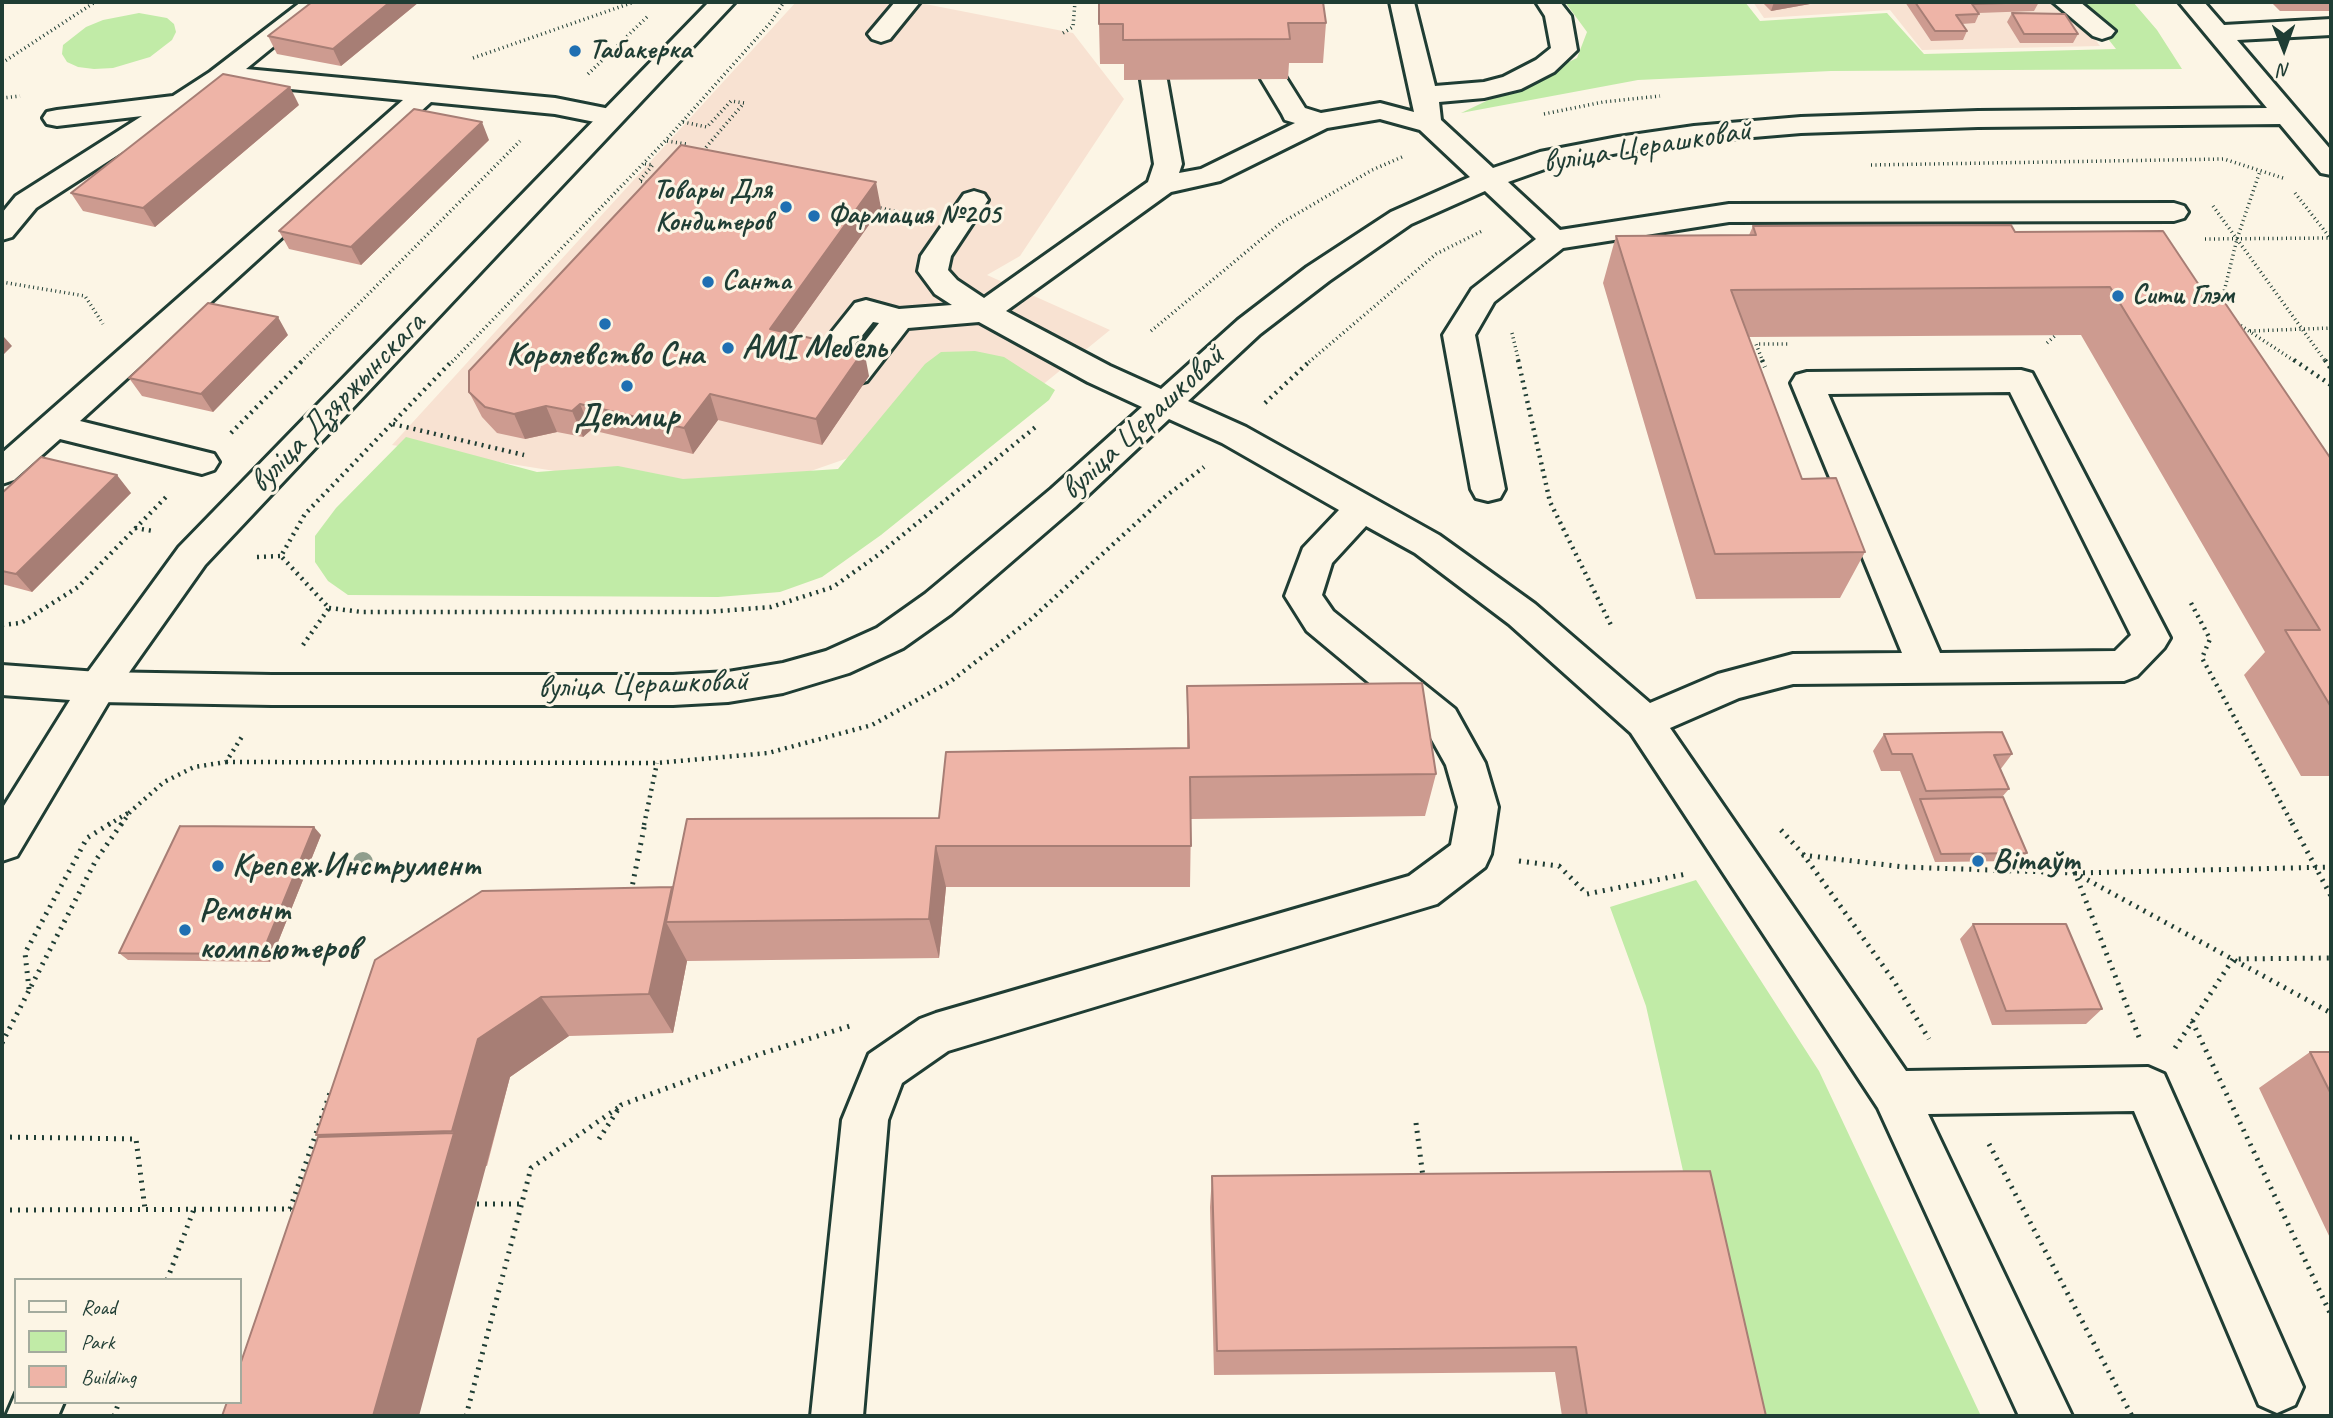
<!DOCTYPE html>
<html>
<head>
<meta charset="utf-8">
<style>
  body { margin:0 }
  #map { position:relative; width:2333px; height:1418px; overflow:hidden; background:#fcf5e5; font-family:Caveat,sans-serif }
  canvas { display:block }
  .frame { position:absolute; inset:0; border:4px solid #1f3d34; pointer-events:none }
  .legend { position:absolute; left:14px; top:1278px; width:228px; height:126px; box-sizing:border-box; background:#fcf5e5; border:2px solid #a4ab9e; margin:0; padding:9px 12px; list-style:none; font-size:21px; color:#1f3d34 }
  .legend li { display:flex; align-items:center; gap:14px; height:35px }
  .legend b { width:35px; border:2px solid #a4ab9e }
  .north { position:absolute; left:2249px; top:14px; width:70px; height:70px; -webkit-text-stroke:5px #fcf5e5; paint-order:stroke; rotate:179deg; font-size:19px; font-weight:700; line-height:28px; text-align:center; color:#1f3d34 }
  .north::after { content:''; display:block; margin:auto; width:24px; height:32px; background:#1f3d34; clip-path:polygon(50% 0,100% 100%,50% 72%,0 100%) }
</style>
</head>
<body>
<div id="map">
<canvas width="2333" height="1418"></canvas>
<div class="frame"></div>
<ul class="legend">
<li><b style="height:9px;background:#fcf5e5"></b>Road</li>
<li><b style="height:19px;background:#c1eba7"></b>Park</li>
<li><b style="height:19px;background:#eeb4a7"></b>Building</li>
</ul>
<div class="north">N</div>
</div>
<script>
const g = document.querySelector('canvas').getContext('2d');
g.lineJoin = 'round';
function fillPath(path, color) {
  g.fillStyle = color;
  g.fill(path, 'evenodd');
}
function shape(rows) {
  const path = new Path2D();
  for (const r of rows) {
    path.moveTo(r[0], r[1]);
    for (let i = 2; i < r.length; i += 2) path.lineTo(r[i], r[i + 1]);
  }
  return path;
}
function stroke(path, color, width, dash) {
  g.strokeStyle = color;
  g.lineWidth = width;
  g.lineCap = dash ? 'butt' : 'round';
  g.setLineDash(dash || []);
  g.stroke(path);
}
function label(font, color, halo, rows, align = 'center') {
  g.font = font + ' Caveat,sans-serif';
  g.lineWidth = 6;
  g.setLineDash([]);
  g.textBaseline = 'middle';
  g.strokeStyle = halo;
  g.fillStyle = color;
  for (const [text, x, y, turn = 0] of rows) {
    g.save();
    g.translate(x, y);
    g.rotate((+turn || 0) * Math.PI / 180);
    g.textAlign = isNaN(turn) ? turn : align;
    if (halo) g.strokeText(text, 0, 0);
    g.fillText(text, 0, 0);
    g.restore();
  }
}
fillPath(shape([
  [796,2,915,2,1073,33,1124,99,1020,256,987,275,1110,330,1030,395,730,499,392,445],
  [1753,2,2068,2,2100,46,1922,50,1890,10,1764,18]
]), '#f8e2d2');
fillPath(shape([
  [1565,2,1745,2,1760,21,1887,13,1924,54,2116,49,2079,2,2133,2,2157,30,2182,69,1831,71,1638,80,1461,113,1577,58,1587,32],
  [139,13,167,18,174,24,176,32,172,40,150,57,113,68,94,69,78,67,67,62,62,54,63,45,86,27,103,20],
  [975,351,1004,357,1055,390,1049,400,881,535,822,577,780,592,718,597,348,595,328,581,315,562,315,536,336,508,406,437,537,472,618,466,683,479,838,469,925,364,941,352],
  [1696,880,1819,1071,1981,1416,1738,1416,1646,1006,1610,907]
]), '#c1eba7');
const minor = shape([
  [301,2,328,2,246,69,555,98,620,111,624,117,620,123,610,125,555,114,431,102,80,421,214,454,219,462,214,470,202,474,60,439,14,480,2,484,2,453,403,100,229,83,36,208,12,237,2,240,2,213,16,196,142,116,57,126,47,124,43,118,47,112,57,110,173,96,210,72,301,2],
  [895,2,920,2,890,39,881,42,872,39,868,34,895,2],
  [1390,2,1414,2,1435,86,1484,82,1503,77,1536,60,1551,48,1545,16,1536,2,1560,2,1571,16,1577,50,1554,72,1521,89,1484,98,1439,102,1441,120,1493,168,1540,152,1618,137,1694,126,1801,117,1978,111,2267,108,2179,2,2204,2,2224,25,2331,19,2331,35,2237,40,2331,150,2331,175,2321,173,2280,124,1978,127,1801,133,1694,142,1618,153,1556,165,1508,182,1560,230,1729,204,2174,203,2184,206,2188,212,2184,218,2174,221,1729,222,1563,248,1494,302,1475,335,1505,489,1500,498,1488,501,1476,498,1471,489,1443,335,1472,289,1536,239,1485,191,1411,224,1329,281,1260,334,1188,401,1246,427,1439,535,1535,604,1650,703,1718,674,1793,654,1902,653,1791,383,1796,375,1807,372,2021,370,2032,373,2170,638,2164,648,2137,676,2124,681,1793,684,1739,698,1670,728,1906,1071,2148,1067,2164,1074,2303,1387,2295,1405,2277,1413,2259,1405,2134,1111,1928,1114,2072,1416,2019,1416,1878,1108,1631,733,1509,624,1415,553,1366,526,1332,563,1322,595,1333,611,1455,709,1485,763,1498,807,1491,854,1485,867,1437,904,948,1051,902,1083,888,1120,863,1416,811,1416,842,1120,869,1054,920,1019,936,1013,1409,876,1451,845,1458,807,1446,765,1427,731,1307,631,1285,596,1303,548,1339,510,1222,443,1169,419,1075,507,951,614,903,648,849,673,783,693,728,702,673,705,272,705,98,702,2,695,2,665,98,672,272,675,673,675,728,672,783,663,826,651,877,628,925,594,1051,489,1142,407,1088,382,979,322,908,328,867,381,856,384,845,381,840,373,879,323,873,322,833,372,822,376,811,372,806,365,811,358,855,303,866,300,899,309,952,305,935,294,918,271,921,256,964,194,974,191,984,194,988,200,951,256,948,270,957,280,984,298,1148,182,1154,164,1141,80,1145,74,1154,72,1163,74,1167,80,1182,164,1179,173,1201,169,1295,123,1285,120,1282,114,1261,79,1265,73,1274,71,1283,73,1305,108,1321,113,1380,103,1414,112,1390,2],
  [1380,119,1420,130,1470,177,1391,212,1307,267,1238,320,1161,389,1110,366,1006,311,1171,192,1220,181,1327,128,1380,119],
  [2010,392,2131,635,2115,651,1940,653,1828,394,2010,392],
  [2053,2,2080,2,2115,31,2111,36,2102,39,2093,36,2053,2],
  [16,1393,16,1402,64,1402,58,1416,6,1416,16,1393]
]);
const major = shape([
  [709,2,735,2,205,565,111,698,17,856,2,861,2,809,85,676,179,547,709,2]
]);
stroke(minor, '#1f3d34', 6);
stroke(major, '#1f3d34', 6);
stroke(shape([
  [1063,33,1073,27,1075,2],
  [473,58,634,2],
  [2,63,95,2],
  [588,74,648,16],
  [2,98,20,96],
  [1544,114,1603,102,1660,96],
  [683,122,707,127,731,101,744,103,701,153],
  [667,141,686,144,681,150],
  [645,164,653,165,639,181,650,183],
  [1871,165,2224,159,2283,178],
  [2295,193,2331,239],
  [2213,206,2326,362],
  [876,207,911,215],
  [2205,239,2329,238],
  [2,282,85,296,103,324],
  [2220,308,2237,239,2260,171],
  [2237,323,2296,362],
  [1151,331,1281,223,1372,170,1402,157],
  [2250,331,2331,328],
  [1512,333,1519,362],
  [2047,343,2056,335],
  [301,362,520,141],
  [452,362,666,140,771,22,784,2],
  [1309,362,1436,254,1482,231],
  [1763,362,1756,344,1790,344]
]), '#1f3d34', 3.5, [1, 3.5]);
stroke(shape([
  [1518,360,1550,502,1612,627],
  [1762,360,1765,367],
  [2294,360,2331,385],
  [2325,360,2331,369],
  [1265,403,1311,360],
  [393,424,524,455],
  [231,433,303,360],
  [135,528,153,531],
  [257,557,281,556],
  [2191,603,2210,639,2202,658,2293,825],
  [329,608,362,612,707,612,771,607,833,587,878,555,1038,425],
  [2,625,21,623,78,587,167,496],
  [303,645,329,608,281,556,305,514,453,360],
  [226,762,657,763,768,753,872,725,951,681,1030,620,1166,496,1204,467],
  [108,825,128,813],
  [121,825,130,812,164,782,194,767,226,762,243,735],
  [644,825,657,763]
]), '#1f3d34', 4.5, [2, 5]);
stroke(shape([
  [2292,823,2331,896],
  [1781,830,1803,854,1894,981,1929,1039],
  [1802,855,1904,867,2075,873,2331,1013],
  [1519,861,1559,866,1587,894,1686,874],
  [631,892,645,823],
  [29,989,25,953,87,838,111,823],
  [2192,1021,2331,1315],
  [2139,1037,2075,873,2331,867],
  [2,1043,96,860,122,823],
  [2175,1048,2233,959,2331,958],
  [1416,1123,1423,1177],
  [2,1137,136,1139,145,1209],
  [599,1139,621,1105,760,1054,853,1025],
  [1989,1144,2132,1416],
  [477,1204,522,1204],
  [290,1209,330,1093],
  [2,1210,291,1209],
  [167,1280,194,1209],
  [114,1416,119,1402],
  [466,1416,531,1168,619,1107]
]), '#1f3d34', 5, [2, 6]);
fillPath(minor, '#fcf5e5');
fillPath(major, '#fcf5e5');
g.fillStyle = '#909e8d';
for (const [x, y] of [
  [363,862]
]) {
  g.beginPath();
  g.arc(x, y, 10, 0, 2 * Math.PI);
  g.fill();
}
fillPath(shape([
  [312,2,419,2,341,66,277,54,268,36],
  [1762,2,1821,2,1771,11],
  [1905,2,2039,2,2034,11,1978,13,1979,14,1975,23,1962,24,1967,31,1963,40,1931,41],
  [2271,2,2331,2,2331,11,2280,11],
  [2012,13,2078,34,2073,43,2020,43,2007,22],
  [1326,23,1323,63,1289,63,1288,79,1124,80,1124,64,1100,64,1099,24],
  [299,105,155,227,83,211,71,193],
  [489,140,361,265,289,249,279,231],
  [881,208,791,334,869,376,822,445,718,420,693,454,591,430,583,437,557,432,525,439,497,433,482,417,469,392],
  [1753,226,2015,232,2211,303,2331,459,2331,776,2301,776,2244,675,2265,652,2081,335,1749,337,1802,479,1865,552,1840,598,1696,599,1603,283,1616,236,1749,235],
  [288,335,213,412,142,396,129,378],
  [2,493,131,493,32,592,2,584],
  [1187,686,1436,774,1425,816,1191,819,1190,887,946,887,939,958,687,961,673,1033,569,1036,510,1077,487,1166,318,1137,316,1135,672,887,673,889,939,818,1187,748],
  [1884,734,2012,754,2000,770,2009,789,2002,797,2027,853,2019,861,1935,862,1900,771,1881,771,1873,751],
  [321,835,270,962,128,960,119,953],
  [1973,924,2102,1009,2086,1024,1992,1025,1960,939],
  [2310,1052,2331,1052,2331,1240,2259,1088],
  [1212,1176,1766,1416,1562,1416,1555,1372,1214,1375,1210,1207]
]), '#cd9b90');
fillPath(shape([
  [390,2,419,2,341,66,333,49],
  [1774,2,1821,2,1771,11],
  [290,87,299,105,155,227,143,208],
  [482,122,489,140,361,265,351,247],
  [876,182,881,208,776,355,770,329],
  [278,317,288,335,213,412,201,394],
  [4,337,12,346,2,356,2,339],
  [864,350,869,376,822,445,816,419],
  [710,394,718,420,693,454,684,428],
  [580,404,591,430,583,437,572,411],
  [546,406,557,432,525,439,514,414],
  [117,475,131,493,32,592,16,574],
  [314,827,321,835,270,962,262,954],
  [936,846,946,887,939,958,929,919],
  [672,887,690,922,666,922,687,961,673,1033,649,994],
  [541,997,569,1036,510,1077,419,1416,373,1416,454,1133,452,1131,478,1039]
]), '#a77e75');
const building = shape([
  [312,2,390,2,333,49,268,36,312,2],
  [1099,2,1323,2,1326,23,1288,23,1290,39,1123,40,1123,24,1099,24,1099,2],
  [1915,2,2039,2,1972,4,1979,14,1956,15,1967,31,1935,31,1915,2],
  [2012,13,2065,14,2078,34,2024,34,2012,13],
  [223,74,290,87,143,208,71,193,223,74],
  [414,109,482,122,351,247,279,231,414,109],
  [681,145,876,182,770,329,864,350,816,419,710,394,684,428,580,404,572,411,546,406,514,414,485,407,469,392,469,371,681,145],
  [2011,225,2015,232,2163,231,2211,303,2225,303,2331,459,2331,707,2285,630,2320,630,2110,287,1731,290,1802,479,1836,478,1865,552,1715,554,1616,236,1756,235,1753,226,2011,225],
  [208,303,278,317,201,394,129,378,208,303],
  [41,457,117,475,16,574,2,571,2,493,41,457],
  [1422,683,1436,774,1190,777,1191,846,936,846,929,919,666,922,687,819,939,818,946,752,1189,748,1187,686,1422,683],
  [2002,732,2012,754,1994,755,2009,789,1926,791,1912,754,1892,754,1884,734,2002,732],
  [2003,797,2027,853,1941,854,1920,799,2003,797],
  [180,826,314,827,262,954,119,953,180,826],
  [672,887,649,994,541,997,478,1039,452,1131,316,1135,375,960,482,891,672,887],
  [1973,924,2066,924,2102,1009,2006,1011,1973,924],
  [2310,1052,2331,1052,2331,1094,2310,1052],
  [454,1133,373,1416,222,1416,227,1402,240,1402,240,1365,318,1137,454,1133],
  [1710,1171,1766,1416,1587,1416,1576,1347,1217,1351,1212,1176,1710,1171]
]);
fillPath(building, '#eeb4a7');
stroke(building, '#a77e75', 2);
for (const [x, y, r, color] of [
  [575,51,7,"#1f6fb2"],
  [786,207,7,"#1f6fb2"],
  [814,216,7,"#1f6fb2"],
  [708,282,7,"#1f6fb2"],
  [2118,296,7,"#1f6fb2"],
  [605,324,7,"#1f6fb2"],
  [728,348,7,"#1f6fb2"],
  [627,386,7,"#1f6fb2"],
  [1978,861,7,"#1f6fb2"],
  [218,866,7,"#1f6fb2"],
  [185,930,7,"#1f6fb2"]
]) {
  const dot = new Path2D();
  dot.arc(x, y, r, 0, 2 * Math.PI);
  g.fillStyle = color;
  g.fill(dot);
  stroke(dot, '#fcf5e5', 2.5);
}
label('bold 28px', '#1f3d34', '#fcf5e5', [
  ["Табакерка",589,51],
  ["Товары Для",772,191,"right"],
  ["Кондитеров",772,223,"right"],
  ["Фармация №205",828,216],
  ["Санта",722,282],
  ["Сити Глэм",2132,296]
], 'left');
label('33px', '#1f3d34', '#fcf5e5', [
  ["вуліца Церашковай",1647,147,-9],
  ["вуліца Дзяржынскага",338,403,-46],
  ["вуліца Церашковай",1143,423,-43],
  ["вуліца Церашковай",643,685,-2]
]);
label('bold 33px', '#1f3d34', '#fcf5e5', [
  ["AMI Мебель",742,348],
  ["Королевство Сна",605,355,"center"],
  ["Детмир",627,417,"center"],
  ["Вітаўт",1992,861],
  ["Крепеж.Инструмент",232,866],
  ["Ремонт",199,911],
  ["компьютеров",199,949]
], 'left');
</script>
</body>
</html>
